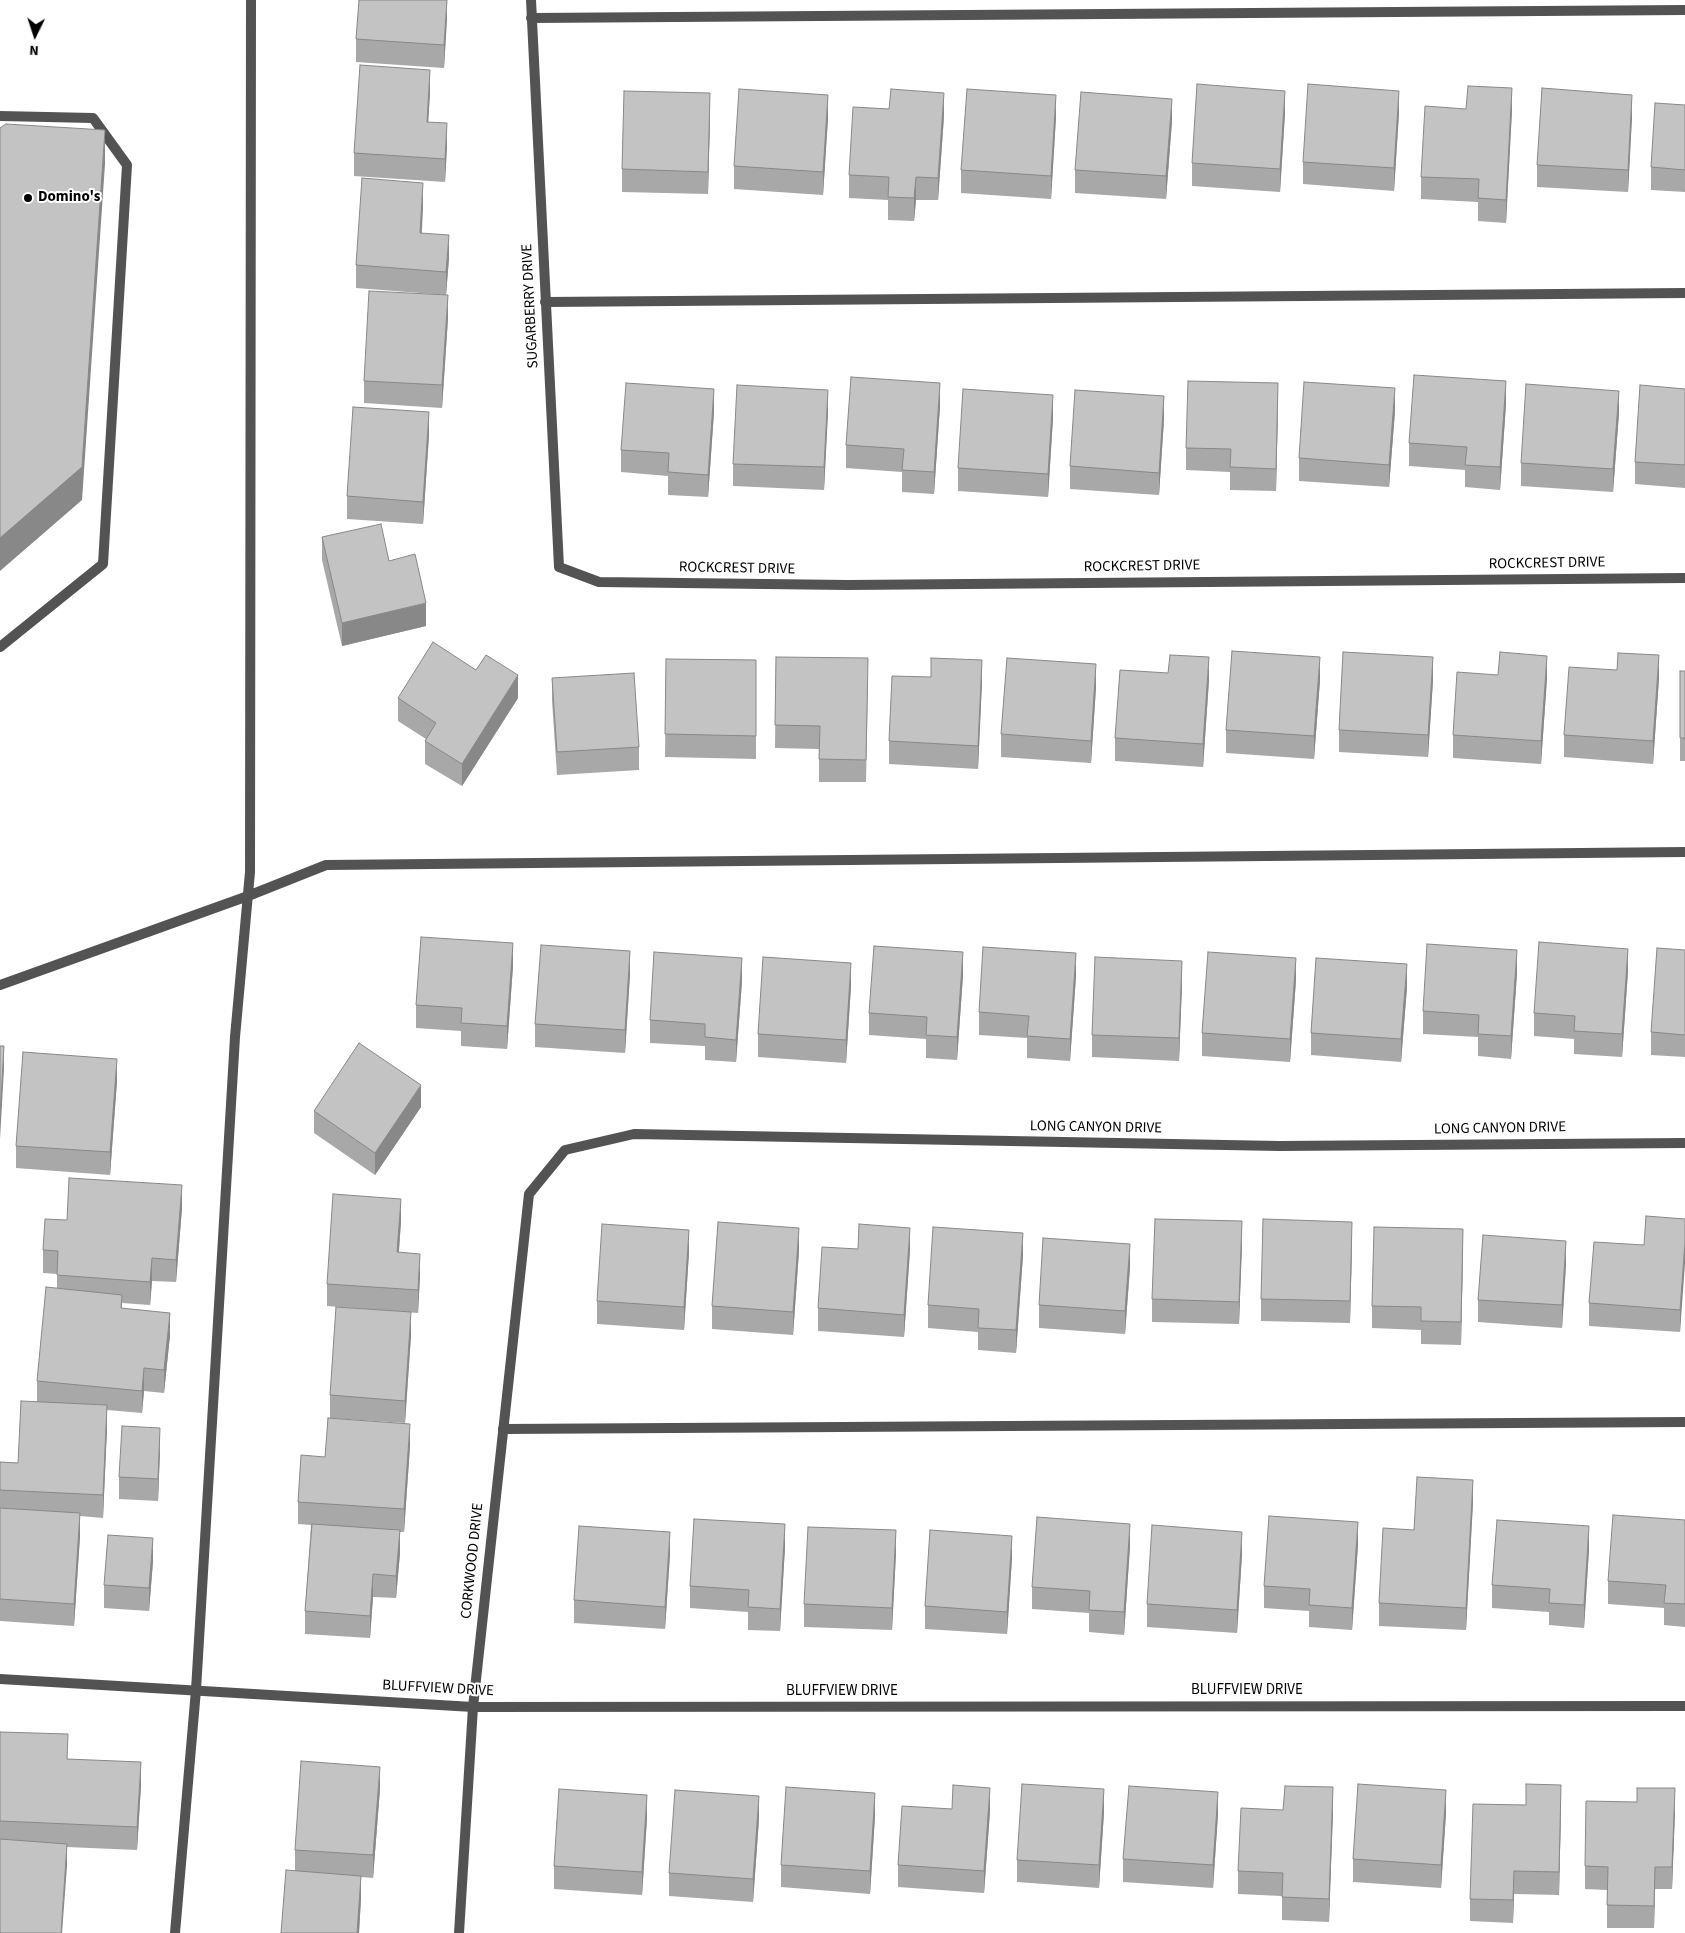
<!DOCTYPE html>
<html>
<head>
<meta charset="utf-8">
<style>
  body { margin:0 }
  #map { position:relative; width:1685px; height:1933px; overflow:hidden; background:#fff; font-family:"Source Sans 3",sans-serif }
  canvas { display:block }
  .north { position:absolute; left:10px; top:10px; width:50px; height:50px; -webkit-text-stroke:4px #fff; paint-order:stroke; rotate:184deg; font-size:14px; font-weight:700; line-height:20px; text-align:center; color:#000 }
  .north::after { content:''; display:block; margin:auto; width:18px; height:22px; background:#000; clip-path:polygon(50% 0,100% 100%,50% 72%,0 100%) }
</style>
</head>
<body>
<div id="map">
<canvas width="1685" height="1933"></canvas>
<div class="north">N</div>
</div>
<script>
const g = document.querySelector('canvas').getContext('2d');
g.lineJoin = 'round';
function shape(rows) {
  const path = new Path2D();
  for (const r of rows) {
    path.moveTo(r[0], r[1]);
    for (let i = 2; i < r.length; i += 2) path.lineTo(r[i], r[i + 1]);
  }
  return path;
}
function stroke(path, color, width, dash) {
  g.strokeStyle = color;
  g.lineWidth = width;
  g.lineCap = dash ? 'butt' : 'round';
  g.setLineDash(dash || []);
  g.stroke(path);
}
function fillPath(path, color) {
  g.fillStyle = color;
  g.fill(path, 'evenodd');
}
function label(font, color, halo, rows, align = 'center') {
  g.font = font + ' "Source Sans 3",sans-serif';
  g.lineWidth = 4;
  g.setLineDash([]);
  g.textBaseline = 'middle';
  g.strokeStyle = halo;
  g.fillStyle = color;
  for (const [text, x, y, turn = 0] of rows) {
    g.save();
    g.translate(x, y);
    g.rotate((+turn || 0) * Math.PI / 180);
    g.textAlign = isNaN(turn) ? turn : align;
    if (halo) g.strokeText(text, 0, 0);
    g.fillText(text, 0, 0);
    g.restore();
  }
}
stroke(shape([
  [0,116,93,118,127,165,103,564,0,647],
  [545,302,1685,293],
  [0,985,248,896,326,865,1685,852],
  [503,1429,1685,1422],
  [175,1933,196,1690,235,1037,250,872,251,0]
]), '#535353', 10);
stroke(shape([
  [531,0,559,567,599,582,848,585,1685,578],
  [531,18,1685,10],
  [0,1679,473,1707,1685,1706],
  [459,1933,473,1707,529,1194,565,1150,634,1134,1279,1146,1685,1143]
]), '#535353', 10);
fillPath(shape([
  [447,18,444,68,356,62,356,39],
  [430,92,428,122,447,146,445,182,354,176,354,153],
  [1685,105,1685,192,1651,190,1651,167],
  [1466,109,1512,110,1506,223,1478,221,1478,202,1421,199,1421,177],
  [1285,113,1280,192,1192,186,1192,163],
  [1399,113,1394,191,1303,184,1303,162],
  [710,116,708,194,622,192,622,169],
  [944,116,938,200,916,200,914,221,888,220,888,200,849,198,849,175],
  [1056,117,1051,199,961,193,961,170],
  [1632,117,1628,192,1537,187,1537,165],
  [828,118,823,195,734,189,734,166],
  [1172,121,1166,199,1075,193,1075,170],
  [423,205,422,233,449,258,446,295,356,288,356,265],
  [448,318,442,408,364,403,364,381],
  [1685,389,1685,488,1635,484,1635,462],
  [1506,404,1500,490,1465,487,1465,470,1409,466,1409,443],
  [940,406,934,494,902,492,902,472,846,468,846,445],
  [1278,406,1276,491,1230,490,1230,472,1186,470,1186,448],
  [1395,411,1389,487,1299,481,1299,458],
  [714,412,708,497,668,495,668,476,621,472,621,450],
  [828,412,824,490,733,486,733,464],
  [1619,413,1613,492,1521,486,1521,463],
  [1053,418,1048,497,958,491,958,468],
  [1164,419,1159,495,1070,489,1070,466],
  [429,435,423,524,347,519,347,496],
  [322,537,426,626,342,646,322,560],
  [776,657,868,681,866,782,819,782,819,749,775,748],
  [666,659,756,660,756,759,665,757],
  [1617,670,1659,678,1653,764,1564,757,1564,735],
  [1680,671,1685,671,1685,761,1680,761],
  [552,678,639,747,639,770,557,775,552,701],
  [1547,678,1541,764,1453,758,1453,735],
  [1209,680,1203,767,1115,761,1115,738],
  [1320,680,1314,759,1226,753,1226,730],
  [1433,680,1428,757,1339,752,1339,730],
  [982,682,978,769,889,764,889,741],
  [1096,687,1091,763,1001,757,1001,734],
  [398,698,518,698,462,786,425,764,425,741,426,739,398,721],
  [1685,950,1685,1057,1651,1055,1651,1032],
  [513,966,507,1049,461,1046,461,1031,416,1028,416,1005],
  [1628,971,1622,1057,1574,1054,1574,1039,1534,1036,1534,1013],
  [1517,973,1511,1059,1478,1056,1478,1037,1423,1034,1423,1011],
  [630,974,625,1053,535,1047,535,1024],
  [963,975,957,1060,926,1058,926,1039,869,1035,869,1013],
  [1076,976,1070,1061,1027,1058,1027,1038,979,1035,979,1012],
  [1296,980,1290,1062,1202,1056,1202,1033],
  [742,981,736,1062,705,1060,705,1046,650,1043,650,1020],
  [1182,984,1179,1061,1092,1057,1092,1035],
  [851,986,846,1063,758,1057,758,1034],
  [1407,987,1401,1062,1311,1055,1311,1033],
  [117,1081,110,1175,16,1168,16,1146],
  [421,1107,375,1175,314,1133,314,1111],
  [182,1208,176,1282,152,1281,150,1305,122,1303,122,1308,170,1335,164,1393,144,1391,142,1413,107,1410,107,1428,103,1518,80,1516,80,1536,74,1626,0,1621,0,1462,18,1463,37,1402,37,1381,57,1288,57,1274,43,1273,43,1250,67,1220],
  [1685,1219,1680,1332,1589,1326,1589,1303,1644,1245],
  [401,1221,399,1252,420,1276,418,1313,327,1306,327,1284],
  [1242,1244,1239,1324,1152,1322,1152,1299],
  [1352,1244,1350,1323,1261,1321,1261,1299],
  [858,1249,910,1250,904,1337,818,1331,818,1308],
  [799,1251,793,1335,712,1329,712,1306],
  [689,1252,684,1330,597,1324,597,1301],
  [1463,1252,1461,1345,1421,1344,1421,1330,1372,1328,1372,1306],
  [1023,1255,1016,1353,978,1350,978,1332,928,1328,928,1305],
  [1566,1264,1562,1328,1478,1322,1478,1300],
  [1130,1267,1125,1334,1039,1328,1039,1305],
  [411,1335,405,1423,330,1418,330,1395],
  [410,1446,404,1532,400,1532,400,1553,396,1598,373,1597,370,1638,305,1634,305,1611,311,1525,298,1524,298,1502,325,1457],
  [160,1450,158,1501,119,1499,119,1477],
  [1473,1502,1466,1630,1379,1626,1379,1603],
  [1685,1520,1685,1627,1664,1625,1664,1608,1608,1604,1608,1581],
  [1358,1545,1352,1630,1309,1627,1309,1611,1264,1608,1264,1586],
  [1130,1546,1124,1635,1089,1632,1089,1613,1032,1609,1032,1587],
  [785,1547,780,1631,748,1630,748,1612,690,1608,690,1586],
  [1589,1549,1584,1628,1549,1625,1549,1612,1492,1608,1492,1585],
  [896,1553,892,1630,804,1627,804,1604],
  [670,1554,665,1629,574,1623,574,1600],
  [1242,1554,1237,1633,1147,1627,1147,1604],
  [1012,1558,1007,1634,925,1629,925,1606],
  [153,1561,149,1611,104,1608,104,1585],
  [0,1732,68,1759,141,1785,137,1850,67,1847,67,1866,0,1933],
  [380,1789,373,1878,361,1877,361,1898,359,1933,281,1933,295,1871,295,1850],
  [1637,1802,1675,1811,1672,1889,1655,1889,1654,1928,1607,1928,1607,1890,1585,1889,1585,1866],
  [1561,1808,1559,1895,1514,1894,1513,1923,1470,1921,1470,1899],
  [952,1809,990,1811,984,1893,898,1887,898,1865],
  [1283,1810,1333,1810,1329,1922,1282,1920,1282,1896,1238,1894,1238,1871],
  [1104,1812,1099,1888,1017,1882,1017,1860],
  [1446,1813,1441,1888,1353,1882,1353,1859],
  [1218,1814,1213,1888,1123,1882,1123,1859],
  [875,1816,870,1894,781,1887,781,1865],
  [647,1818,642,1895,554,1889,554,1866],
  [759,1819,753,1902,669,1896,669,1873]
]), '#a8a8a8');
fillPath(shape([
  [447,0,447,18,444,68,444,45],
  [430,70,430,92,427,145,427,122],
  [1512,88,1512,110,1506,223,1506,200],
  [1285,91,1285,113,1280,192,1280,169],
  [1399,91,1399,113,1394,191,1394,168],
  [710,93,710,116,708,194,708,172],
  [944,93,944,116,938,200,938,178],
  [828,95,828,118,823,195,823,172],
  [1056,95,1056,117,1051,199,1051,176],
  [1632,95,1632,117,1628,192,1628,170],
  [1172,99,1172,121,1166,199,1166,176],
  [447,123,447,146,445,182,445,159],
  [105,130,105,164,82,500,0,571,0,538],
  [916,177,916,200,914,221,914,198],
  [423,183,423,205,420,256,420,233],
  [449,235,449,258,446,295,446,272],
  [448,295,448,318,442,408,442,385],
  [1506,381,1506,404,1500,490,1500,467],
  [940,383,940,406,934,494,934,472],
  [1278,383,1278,406,1276,491,1276,469],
  [1395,388,1395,411,1389,487,1389,465],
  [714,389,714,412,708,497,708,475],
  [828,390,828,412,824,490,824,467],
  [1619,391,1619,413,1613,492,1613,469],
  [1053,395,1053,418,1048,497,1048,474],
  [1164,396,1164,419,1159,495,1159,473],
  [429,412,429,435,423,524,423,502],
  [426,603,426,626,342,646,342,623],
  [1659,655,1659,678,1653,764,1653,741],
  [1547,656,1547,678,1541,764,1541,741],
  [1209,657,1209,680,1203,767,1203,744],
  [1320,657,1320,680,1314,759,1314,736],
  [1433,657,1433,680,1428,757,1428,735],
  [982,660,982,682,978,769,978,746],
  [1096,664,1096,687,1091,763,1091,741],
  [518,675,518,698,462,786,462,764],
  [513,943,513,966,507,1049,507,1026],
  [1628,949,1628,971,1622,1057,1622,1034],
  [1517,950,1517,973,1511,1059,1511,1036],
  [630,951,630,974,625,1053,625,1030],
  [963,952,963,975,957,1060,957,1037],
  [1076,953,1076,976,1070,1061,1070,1039],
  [742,958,742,981,736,1062,736,1040],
  [1296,958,1296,980,1290,1062,1290,1039],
  [1182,961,1182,984,1179,1061,1179,1038],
  [851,963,851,986,846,1063,846,1040],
  [1407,964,1407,987,1401,1062,1401,1039],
  [4,1046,4,1069,0,1139,0,1116],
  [117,1059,117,1081,110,1175,110,1152],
  [421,1085,421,1107,375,1175,375,1153],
  [182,1185,182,1208,176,1282,176,1260],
  [401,1199,401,1221,397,1275,397,1252],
  [1242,1221,1242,1244,1239,1324,1239,1302],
  [1352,1222,1352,1244,1350,1323,1350,1301],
  [799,1228,799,1251,793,1335,793,1312],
  [910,1228,910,1250,904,1337,904,1315],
  [1463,1229,1463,1252,1461,1345,1461,1322],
  [689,1230,689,1252,684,1330,684,1307],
  [1023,1233,1023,1255,1016,1353,1016,1330],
  [1566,1241,1566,1264,1562,1328,1562,1305],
  [1685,1242,1685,1264,1680,1332,1680,1310],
  [1130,1244,1130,1267,1125,1334,1125,1311],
  [420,1254,420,1276,418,1313,418,1290],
  [152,1258,152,1281,150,1305,150,1282],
  [411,1312,411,1335,405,1423,405,1401],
  [170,1313,170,1335,164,1393,164,1370],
  [144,1368,144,1391,142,1413,142,1391],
  [107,1405,107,1428,103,1518,103,1495],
  [410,1424,410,1446,404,1532,404,1509],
  [160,1428,160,1450,158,1501,158,1479],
  [1473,1480,1473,1502,1466,1630,1466,1608],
  [80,1513,80,1536,74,1626,74,1604],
  [1358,1522,1358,1545,1352,1630,1352,1608],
  [785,1524,785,1547,780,1631,780,1609],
  [1130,1524,1130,1546,1124,1635,1124,1612],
  [1589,1526,1589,1549,1584,1628,1584,1605],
  [400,1530,400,1553,396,1598,396,1576],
  [896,1530,896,1553,892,1630,892,1608],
  [670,1532,670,1554,665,1629,665,1607],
  [1242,1532,1242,1554,1237,1633,1237,1610],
  [1012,1536,1012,1558,1007,1634,1007,1612],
  [153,1538,153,1561,149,1611,149,1588],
  [373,1574,373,1597,370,1638,370,1616],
  [141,1762,141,1785,137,1850,137,1827],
  [380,1767,380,1789,373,1878,373,1855],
  [1561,1785,1561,1808,1559,1895,1559,1872],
  [1333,1787,1333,1810,1329,1922,1329,1899],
  [990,1788,990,1811,984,1893,984,1871],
  [1675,1788,1675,1811,1672,1889,1672,1867],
  [1104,1789,1104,1812,1099,1888,1099,1865],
  [1446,1790,1446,1813,1441,1888,1441,1865],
  [1218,1792,1218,1814,1213,1888,1213,1865],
  [875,1793,875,1816,870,1894,870,1871],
  [647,1795,647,1818,642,1895,642,1872],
  [759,1796,759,1819,753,1902,753,1879],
  [67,1844,67,1866,62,1933,61,1933],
  [1655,1867,1655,1889,1654,1928,1654,1906],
  [1514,1871,1514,1894,1513,1923,1513,1900],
  [361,1876,361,1898,359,1933,357,1933]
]), '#888');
const building = shape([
  [359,0,447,0,444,45,356,39,359,0],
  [360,65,430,70,427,122,447,123,445,159,354,153,360,65],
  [1197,84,1285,91,1280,169,1192,163,1197,84],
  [1308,84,1399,91,1394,168,1303,162,1308,84],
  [1468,86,1512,88,1506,200,1478,198,1479,179,1421,177,1425,106,1466,109,1468,86],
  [1542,88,1632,95,1628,170,1537,165,1542,88],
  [739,89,828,95,823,172,734,166,739,89],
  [891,89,944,93,938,178,916,177,914,198,888,197,889,177,849,175,853,107,889,109,891,89],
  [967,89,1056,95,1051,176,961,170,967,89],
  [624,91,710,93,708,172,622,169,624,91],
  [1081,92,1172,99,1166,176,1075,170,1081,92],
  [1655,103,1685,105,1685,170,1651,167,1655,103],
  [6,124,105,130,82,467,0,538,0,128,6,124],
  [362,178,423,183,420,233,449,235,446,272,356,265,362,178],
  [369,291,448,295,442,385,364,381,369,291],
  [1414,375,1506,381,1500,467,1465,465,1467,447,1409,443,1414,375],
  [851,377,940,383,934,472,902,470,904,449,846,445,851,377],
  [1188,381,1278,383,1276,469,1230,467,1231,449,1186,448,1188,381],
  [1304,382,1395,388,1389,465,1299,458,1304,382],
  [626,383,714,389,708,475,668,472,669,453,621,450,626,383],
  [1526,384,1619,391,1613,469,1521,463,1526,384],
  [737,385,828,390,824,467,733,464,737,385],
  [1640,385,1685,389,1685,465,1635,462,1640,385],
  [963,389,1053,395,1048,474,958,468,963,389],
  [1075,390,1164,396,1159,473,1070,466,1075,390],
  [353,407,429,412,423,502,347,496,353,407],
  [381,524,389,561,415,554,426,603,342,623,322,537,381,524],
  [433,642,476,670,486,655,518,675,462,764,425,741,436,723,398,698,433,642],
  [1232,651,1320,657,1314,736,1226,730,1232,651],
  [1343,652,1433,657,1428,735,1339,730,1343,652],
  [1500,652,1547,656,1541,741,1453,735,1457,672,1498,675,1500,652],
  [1618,653,1659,655,1653,741,1564,735,1569,667,1617,670,1618,653],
  [1170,655,1209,657,1203,744,1115,738,1120,670,1168,673,1170,655],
  [776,657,868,658,866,760,819,759,820,726,775,725,776,657],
  [931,658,982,660,978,746,889,741,892,676,931,677,931,658],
  [1007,658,1096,664,1091,741,1001,734,1007,658],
  [666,659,756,660,756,736,665,734,666,659],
  [1680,671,1685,671,1685,738,1680,738,1680,671],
  [634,673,639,747,557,752,552,678,634,673],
  [421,937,513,943,507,1026,461,1023,462,1008,416,1005,421,937],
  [1539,942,1628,949,1622,1034,1574,1031,1575,1016,1534,1013,1539,942],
  [1427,944,1517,950,1511,1036,1478,1034,1479,1015,1423,1011,1427,944],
  [541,945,630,951,625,1030,535,1024,541,945],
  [874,946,963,952,957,1037,926,1035,927,1017,869,1013,874,946],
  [983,947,1076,953,1070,1039,1027,1036,1029,1016,979,1012,983,947],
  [1657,948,1685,950,1685,1035,1651,1032,1657,948],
  [654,952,742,958,736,1040,705,1037,705,1024,650,1020,654,952],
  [1208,952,1296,958,1290,1039,1202,1033,1208,952],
  [763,957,851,963,846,1040,758,1034,763,957],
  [1095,957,1182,961,1179,1038,1092,1035,1095,957],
  [1316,958,1407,964,1401,1039,1311,1033,1316,958],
  [359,1043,421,1085,375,1153,314,1111,359,1043],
  [0,1046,4,1046,0,1116,0,1046],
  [23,1052,117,1059,110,1152,16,1146,23,1052],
  [69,1178,182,1185,176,1260,152,1258,150,1282,57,1275,58,1251,43,1250,45,1219,67,1220,69,1178],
  [333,1194,401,1199,397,1252,420,1254,418,1290,327,1284,333,1194],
  [1646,1216,1685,1219,1685,1242,1680,1310,1589,1303,1594,1242,1644,1245,1646,1216],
  [1155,1219,1242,1221,1239,1302,1152,1299,1155,1219],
  [1263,1219,1352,1222,1350,1301,1261,1299,1263,1219],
  [718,1222,799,1228,793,1312,712,1306,718,1222],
  [602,1224,689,1230,684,1307,597,1301,602,1224],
  [859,1224,910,1228,904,1315,818,1308,822,1247,858,1249,859,1224],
  [933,1227,1023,1233,1016,1330,978,1328,979,1309,928,1305,933,1227],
  [1374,1227,1463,1229,1461,1322,1421,1321,1421,1307,1372,1306,1374,1227],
  [1483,1235,1566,1241,1562,1305,1478,1300,1483,1235],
  [1043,1238,1130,1244,1125,1311,1039,1305,1043,1238],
  [46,1287,122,1295,121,1308,170,1313,164,1370,144,1368,142,1391,37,1381,46,1287],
  [336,1307,411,1312,405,1401,330,1395,336,1307],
  [21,1401,107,1405,103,1495,0,1490,0,1462,18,1463,21,1401],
  [328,1418,410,1424,404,1509,298,1502,301,1455,325,1457,328,1418],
  [122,1426,160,1428,158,1479,119,1477,122,1426],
  [1417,1477,1473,1480,1466,1608,1379,1603,1383,1528,1414,1530,1417,1477],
  [0,1508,80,1513,74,1604,0,1599,0,1508],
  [1613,1515,1685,1520,1685,1604,1664,1603,1666,1585,1608,1581,1613,1515],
  [1269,1516,1358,1522,1352,1608,1309,1605,1310,1589,1264,1586,1269,1516],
  [1037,1517,1130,1524,1124,1612,1089,1610,1090,1591,1032,1587,1037,1517],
  [694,1519,785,1524,780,1609,748,1607,749,1590,690,1586,694,1519],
  [1497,1520,1589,1526,1584,1605,1549,1603,1550,1589,1492,1585,1497,1520],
  [312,1524,400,1530,396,1576,373,1574,370,1616,305,1611,312,1524],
  [1152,1525,1242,1532,1237,1610,1147,1604,1152,1525],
  [579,1526,670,1532,665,1607,574,1600,579,1526],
  [808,1527,896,1530,892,1608,804,1604,808,1527],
  [930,1530,1012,1536,1007,1612,925,1606,930,1530],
  [108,1535,153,1538,149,1588,104,1585,108,1535],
  [0,1732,68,1734,67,1759,141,1762,137,1827,0,1821,0,1732],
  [301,1761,380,1767,373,1855,295,1850,301,1761],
  [1022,1784,1104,1789,1099,1865,1017,1860,1022,1784],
  [1358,1784,1446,1790,1441,1865,1353,1859,1358,1784],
  [1526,1784,1561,1785,1559,1872,1514,1871,1513,1900,1470,1899,1473,1804,1526,1805,1526,1784],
  [953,1785,990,1788,984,1871,898,1865,902,1806,952,1809,953,1785],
  [1129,1786,1218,1792,1213,1865,1123,1859,1129,1786],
  [1285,1786,1333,1787,1329,1899,1282,1897,1283,1873,1238,1871,1241,1808,1283,1810,1285,1786],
  [786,1787,875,1793,870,1871,781,1865,786,1787],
  [1637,1788,1675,1788,1672,1867,1655,1867,1654,1906,1607,1905,1608,1867,1585,1866,1586,1801,1637,1802,1637,1788],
  [559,1789,647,1795,642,1872,554,1866,559,1789],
  [675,1790,759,1796,753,1879,669,1873,675,1790],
  [0,1839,67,1844,61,1933,0,1933,0,1839],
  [286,1870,361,1876,357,1933,281,1933,286,1870]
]);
fillPath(building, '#c3c3c3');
stroke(building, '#888', 1);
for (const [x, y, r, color] of [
  [28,198,5,"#000"]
]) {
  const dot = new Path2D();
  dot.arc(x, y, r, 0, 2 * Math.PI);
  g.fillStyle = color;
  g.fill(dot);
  stroke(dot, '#fff', 2);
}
label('bold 15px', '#000', '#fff', [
  ["Domino's",38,198]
], 'left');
label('15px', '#000', '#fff', [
  ["SUGARBERRY DRIVE",531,306,-93],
  ["ROCKCREST DRIVE",1547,564,-1],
  ["ROCKCREST DRIVE",1142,567,-1],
  ["ROCKCREST DRIVE",737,569,1],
  ["LONG CANYON DRIVE",1096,1128,1],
  ["LONG CANYON DRIVE",1500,1129,-1],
  ["CORKWOOD DRIVE",473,1561,-84],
  ["BLUFFVIEW DRIVE",438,1689,3],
  ["BLUFFVIEW DRIVE",1247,1691],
  ["BLUFFVIEW DRIVE",842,1692]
]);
</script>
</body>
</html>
